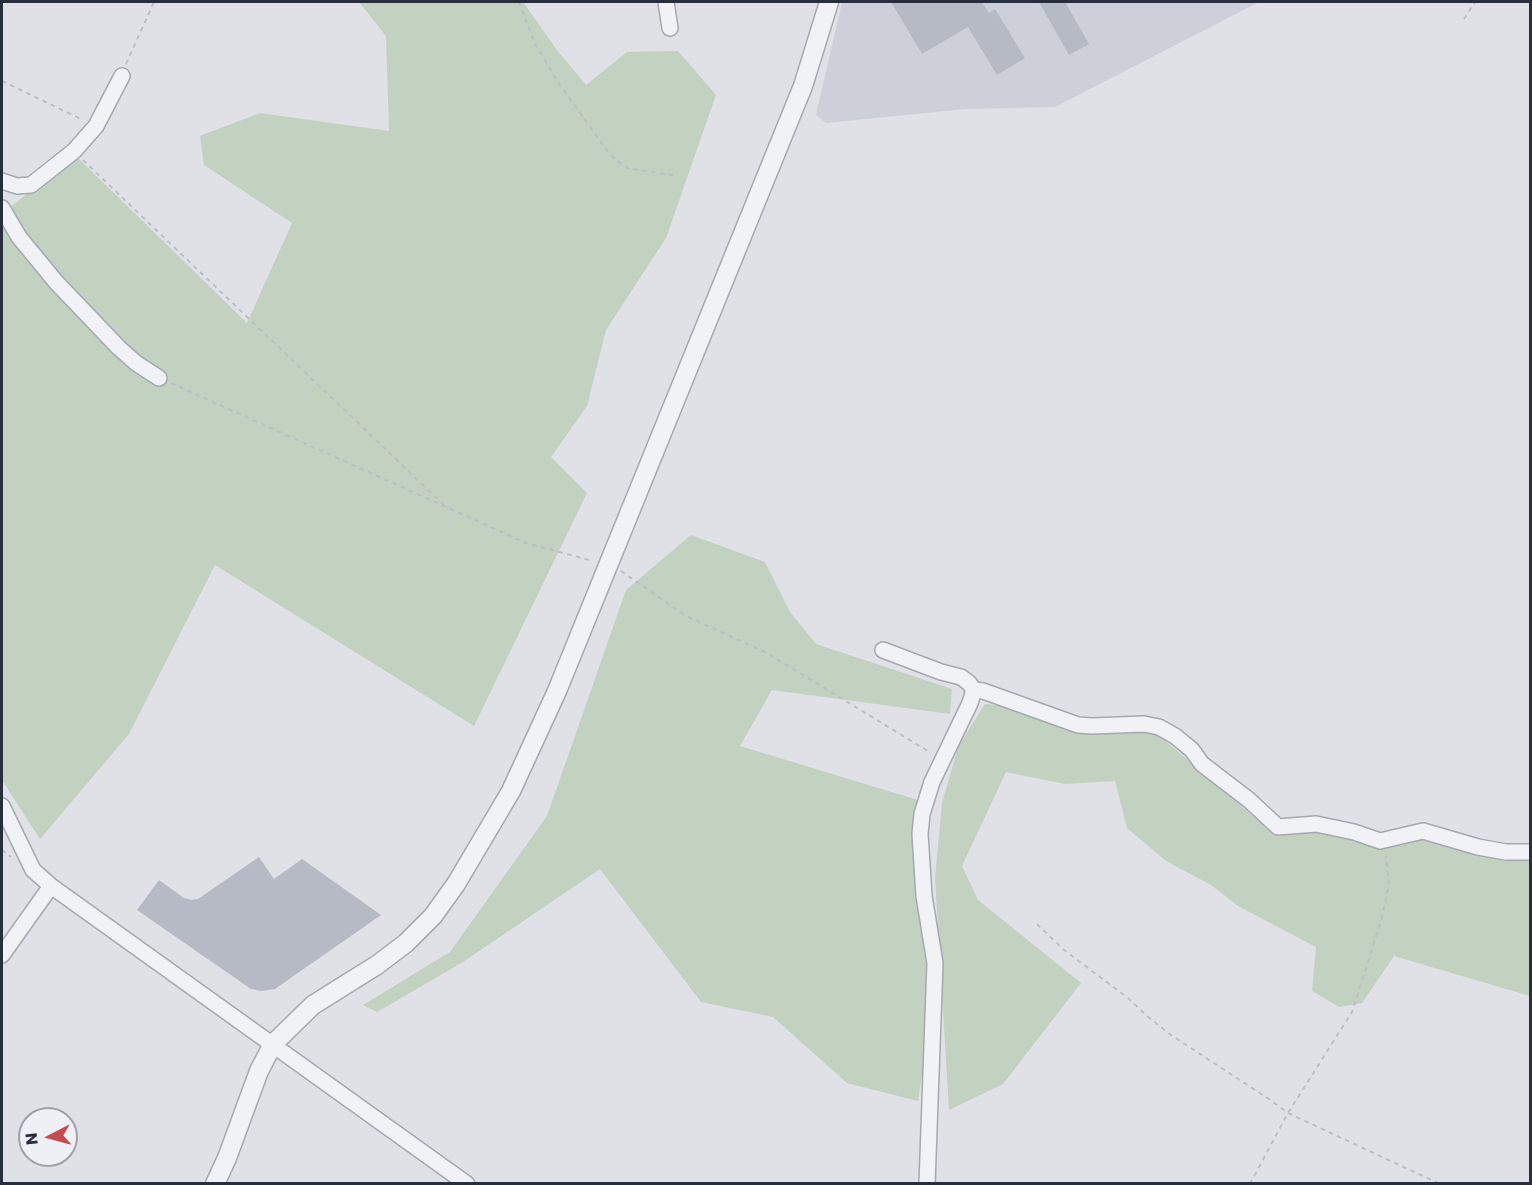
<!DOCTYPE html>
<html>
<head>
<meta charset="utf-8">
<style>
  body { margin:0 }
  #map { position:relative; width:1532px; height:1185px; overflow:hidden; background:#dfe1e7; font-family:Poppins,sans-serif }
  canvas { display:block }
  .frame { position:absolute; inset:0; border:3px solid #292e3d; pointer-events:none }
  .north { position:absolute; left:18px; top:1107px; width:60px; height:60px; box-sizing:border-box; background:#eef0f5; border:2px solid #9fa2ab; border-radius:50%; rotate:264deg; font-size:16px; font-weight:700; line-height:24px; text-align:center; color:#292e3d }
  .north::after { content:''; display:block; margin:auto; width:21px; height:27px; background:#c54b4e; clip-path:polygon(50% 0,100% 100%,50% 72%,0 100%) }
</style>
</head>
<body>
<div id="map">
<canvas width="1532" height="1185"></canvas>
<div class="frame"></div>
<div class="north">N</div>
</div>
<script>
const g = document.querySelector('canvas').getContext('2d');
g.lineJoin = 'round';
function fillPath(path, color) {
  g.fillStyle = color;
  g.fill(path, 'evenodd');
}
function shape(rows) {
  const path = new Path2D();
  for (const r of rows) {
    path.moveTo(r[0], r[1]);
    for (let i = 2; i < r.length; i += 2) path.lineTo(r[i], r[i + 1]);
  }
  return path;
}
function stroke(path, color, width, dash) {
  g.strokeStyle = color;
  g.lineWidth = width;
  g.lineCap = dash ? 'butt' : 'round';
  g.setLineDash(dash || []);
  g.stroke(path);
}
fillPath(shape([
  [842,2,1259,2,1055,107,966,109,826,123,816,115]
]), '#cdd0d9');
fillPath(shape([
  [359,2,523,2,557,50,586,85,627,52,678,51,716,95,666,238,606,330,587,406,551,457,587,493,474,726,215,565,129,734,40,839,2,780,2,217,9,208,76,156,247,323,292,223,204,165,200,136,260,113,389,131,386,36],
  [691,535,765,562,790,612,816,644,952,689,950,714,772,690,740,746,918,800,914,845,929,969,924,1061,918,1101,847,1083,773,1017,701,1002,600,869,463,962,377,1012,363,1005,450,952,547,816,626,590],
  [985,704,1015,707,1135,729,1161,737,1273,833,1317,831,1378,846,1422,838,1504,861,1530,859,1530,996,1394,956,1362,1003,1339,1007,1312,991,1316,947,1238,906,1211,885,1166,861,1127,828,1115,781,1065,784,1006,772,962,866,978,900,1081,983,1003,1084,949,1110,935,878,942,803,958,747]
]), '#c2d1c0');
fillPath(shape([
  [891,2,982,2,989,13,995,9,1025,58,997,75,968,27,922,54],
  [1039,2,1065,2,1089,44,1069,55],
  [259,857,274,879,302,859,381,915,275,989,261,991,251,989,137,910,159,880,184,898,192,900,198,899]
]), '#b6bac4');
const minor = shape([
  [666,2,670,28],
  [2,181,17,186,31,185,74,151,96,126,122,76],
  [2,208,19,237,56,282,119,348,136,363,159,378],
  [883,650,941,672,961,677,969,683,974,690],
  [974,690,983,691,1078,725,1092,726,1144,724,1159,727,1175,736,1192,750,1202,764,1249,800,1278,827,1316,824,1354,832,1380,841,1423,831,1478,847,1506,852,1530,852],
  [2,806,33,870,51,886,467,1184],
  [2,955,51,886],
  [927,1184,935,963,924,896,920,834,922,814,932,782,970,703,974,690]
]);
const tertiary = shape([
  [215,1184,227,1158,259,1071,273,1044,313,1005,377,965,406,943,433,916,456,884,511,791,557,691,803,86,829,2]
]);
stroke(minor, '#a5a8b1', 18);
stroke(tertiary, '#a5a8b1', 21);
stroke(shape([
  [519,2,534,42,557,81,611,156,627,168,678,176],
  [1464,19,1475,2],
  [126,64,154,2],
  [2,81,83,120],
  [83,160,448,509],
  [171,383,526,543,593,561],
  [621,571,686,616,767,653,931,753],
  [2,850,11,857],
  [1037,924,1064,950,1128,998,1147,1016,1171,1035,1269,1099,1288,1113,1440,1184],
  [1250,1184,1288,1113,1352,1012,1381,921,1389,885,1386,855]
]), '#bdbfc6', 2, [4.5, 4.5]);
stroke(minor, '#f1f2f6', 15);
stroke(tertiary, '#f1f2f6', 18);
</script>
</body>
</html>
